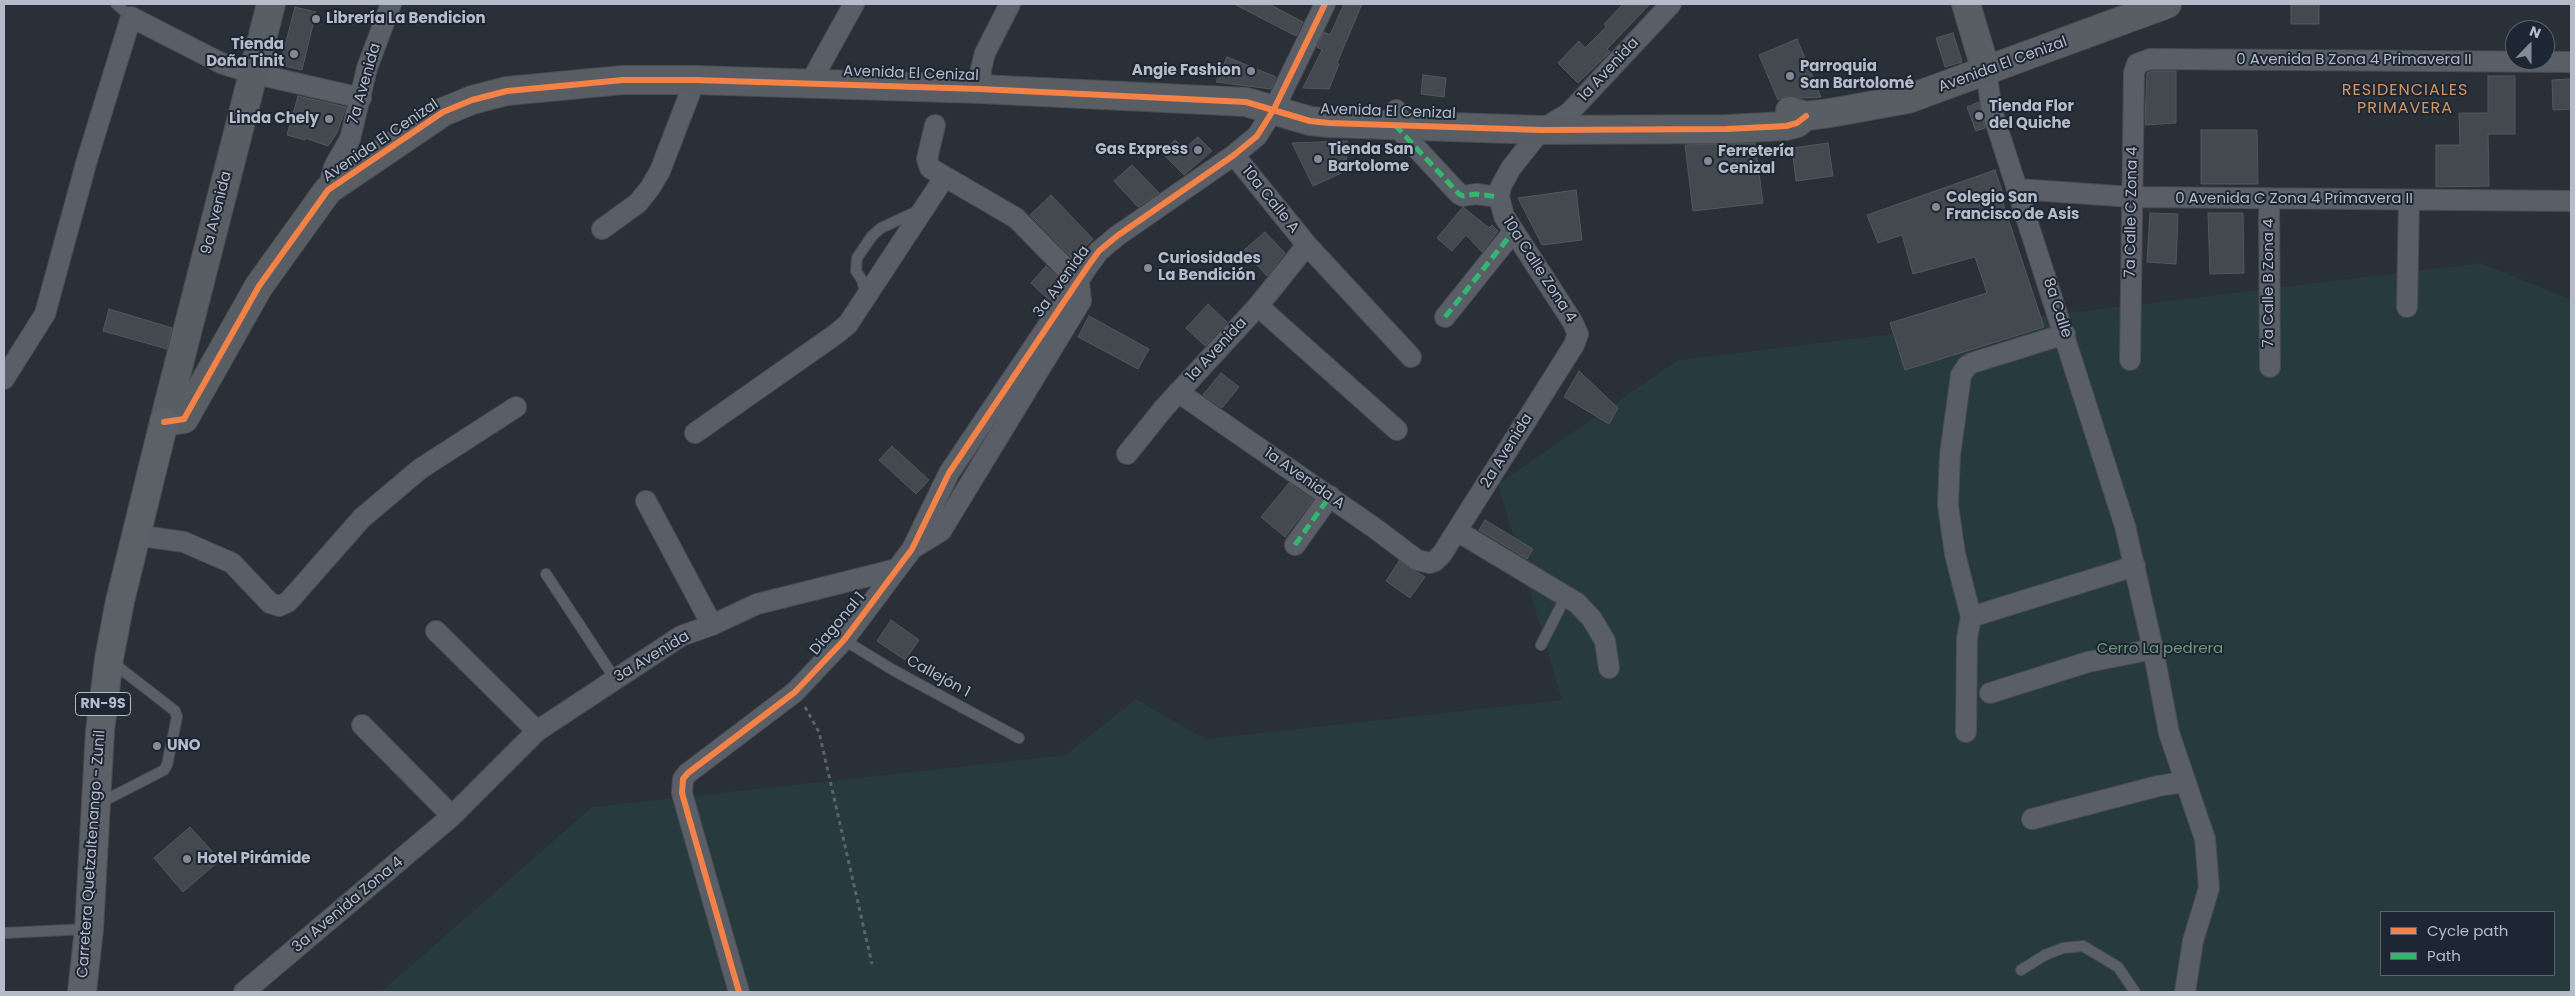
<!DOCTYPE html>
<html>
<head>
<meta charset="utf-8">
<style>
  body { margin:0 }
  #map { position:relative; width:2575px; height:996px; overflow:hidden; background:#2a3038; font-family:Poppins,sans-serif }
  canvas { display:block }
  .frame { position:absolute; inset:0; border:5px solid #b4bcc9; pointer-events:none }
  .legend { position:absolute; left:2380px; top:911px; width:175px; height:65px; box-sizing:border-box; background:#1d2633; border:1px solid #59626f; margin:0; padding:6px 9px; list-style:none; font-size:15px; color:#b4bcc9 }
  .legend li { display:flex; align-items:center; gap:10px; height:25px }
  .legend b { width:25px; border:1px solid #59626f }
  .north { position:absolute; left:2505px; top:20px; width:50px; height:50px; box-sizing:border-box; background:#1d2633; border:1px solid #59626f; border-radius:50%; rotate:22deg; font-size:14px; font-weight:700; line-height:20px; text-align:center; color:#b4bcc9 }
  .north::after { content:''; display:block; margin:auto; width:18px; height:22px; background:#848b96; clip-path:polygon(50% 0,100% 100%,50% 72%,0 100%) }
</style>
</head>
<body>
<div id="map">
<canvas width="2575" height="996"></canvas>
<div class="frame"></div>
<ul class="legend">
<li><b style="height:6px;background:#f48246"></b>Cycle path</li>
<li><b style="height:6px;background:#33b770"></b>Path</li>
</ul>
<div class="north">N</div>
</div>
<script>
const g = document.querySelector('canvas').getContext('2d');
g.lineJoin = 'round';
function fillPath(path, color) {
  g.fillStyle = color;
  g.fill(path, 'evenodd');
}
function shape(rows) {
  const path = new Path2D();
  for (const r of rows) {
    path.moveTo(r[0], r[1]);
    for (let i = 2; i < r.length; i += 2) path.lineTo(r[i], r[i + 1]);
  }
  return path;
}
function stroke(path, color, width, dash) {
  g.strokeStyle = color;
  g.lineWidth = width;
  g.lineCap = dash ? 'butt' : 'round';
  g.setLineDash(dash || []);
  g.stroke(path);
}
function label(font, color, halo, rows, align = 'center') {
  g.font = font + ' Poppins,sans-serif';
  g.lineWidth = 4;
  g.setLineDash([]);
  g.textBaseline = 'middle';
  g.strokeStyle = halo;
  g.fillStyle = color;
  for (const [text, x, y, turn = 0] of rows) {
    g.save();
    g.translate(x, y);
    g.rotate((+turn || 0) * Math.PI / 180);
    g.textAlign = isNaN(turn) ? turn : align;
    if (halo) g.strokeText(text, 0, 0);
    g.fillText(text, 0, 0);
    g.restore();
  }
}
fillPath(shape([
  [2481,263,2571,300,2571,992,381,992,592,807,1066,755,1136,699,1205,739,1562,700,1498,484,1678,360],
  [2381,912,2554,912,2554,975,2381,975]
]), '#273a3e');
const building = shape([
  [1234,4,1269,4,1303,22,1296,36,1234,4],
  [1344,4,1362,4,1337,63,1339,64,1329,89,1303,88,1322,50,1317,47,1324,32,1330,35,1344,4],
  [1623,4,1650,4,1607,49,1610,52,1578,83,1558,63,1579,41,1585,48,1606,27,1604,24,1623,4],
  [2291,4,2319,4,2319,24,2291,24,2291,4],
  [295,7,316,12,302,70,280,65,295,7],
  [1953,33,1962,62,1945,67,1936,38,1953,33],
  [1797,39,1821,97,1802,98,1787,96,1778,100,1759,55,1797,39],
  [1227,57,1276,77,1271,89,1216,82,1227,57],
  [2152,71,2176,71,2176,123,2145,125,2147,73,2152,71],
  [1423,75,1446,78,1444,97,1421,94,1423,75],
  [2488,76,2515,76,2515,134,2488,134,2489,186,2436,187,2436,145,2460,145,2459,113,2488,113,2488,76],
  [2571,79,2571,109,2553,110,2552,80,2571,79],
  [298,96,346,107,337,133,328,146,305,138,305,140,287,135,298,96],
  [1979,102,1985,128,1976,131,1967,107,1979,102],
  [2201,130,2257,130,2258,184,2201,184,2201,130],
  [1198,137,1212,151,1184,175,1162,153,1175,140,1184,149,1198,137],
  [1347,141,1346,171,1313,186,1292,143,1347,141],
  [1755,143,1763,203,1693,211,1685,145,1755,143],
  [1828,143,1833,176,1796,181,1792,148,1828,143],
  [1132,165,1159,193,1138,207,1114,181,1132,165],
  [1995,170,2005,199,2002,200,2044,327,1905,370,1890,323,1987,293,1975,257,1913,274,1902,235,1878,243,1867,215,1995,170],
  [1576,190,1582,240,1542,245,1518,198,1576,190],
  [1051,195,1093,239,1073,259,1030,215,1051,195],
  [1463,207,1489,228,1492,225,1498,231,1482,252,1466,235,1452,251,1437,238,1463,207],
  [2150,213,2178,214,2176,264,2147,262,2150,213],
  [2208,213,2243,213,2244,273,2210,274,2208,213],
  [1265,232,1285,253,1267,276,1244,250,1265,232],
  [1046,266,1063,282,1050,301,1031,283,1046,266],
  [1208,304,1227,322,1205,346,1186,328,1208,304],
  [109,309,172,328,167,349,103,331,109,309],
  [1089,316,1149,349,1138,369,1078,337,1089,316],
  [1579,371,1618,408,1609,424,1564,397,1579,371],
  [1221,373,1239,387,1222,408,1203,395,1221,373],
  [892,446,929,480,916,494,879,460,892,446],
  [1289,483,1313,500,1285,537,1261,517,1289,483],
  [1485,520,1533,549,1527,559,1479,530,1485,520],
  [1399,561,1425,577,1410,598,1386,581,1399,561],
  [891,620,919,640,905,660,877,641,891,620],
  [190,827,220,860,183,892,154,858,190,827]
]);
fillPath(building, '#444950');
stroke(building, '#52575f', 1);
const lane = shape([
  [116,4,131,17],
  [866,295,862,280,856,271,857,258,872,236,881,228,920,210],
  [546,574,615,679],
  [844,640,893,670,1019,738],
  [1541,645,1566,596],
  [98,804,164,770,167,765,177,717,175,711,112,662],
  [4,933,88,929],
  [2021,970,2045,955,2063,948,2083,946,2118,967,2135,992]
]);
const street = shape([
  [1986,71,1992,111,2125,526,2153,649,2169,733,2205,839,2209,888,2193,941,2185,992],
  [810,83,854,4],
  [980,89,981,69,985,53,1010,4],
  [1396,110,1395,125,1459,194,1463,196,1476,194,1499,197],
  [1234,155,1307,245,1411,357],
  [2018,189,2132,197,2571,201],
  [328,190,334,167,350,139,367,68,391,4],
  [2269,198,2270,367],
  [602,229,638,203,650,188,660,171,695,80],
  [1258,306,1397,430],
  [2407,307,2409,200],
  [1445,317,1513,232],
  [2130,360,2134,73,2137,64,2150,59,2571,62],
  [4,379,45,314,87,160,131,17,223,64,252,73,361,98],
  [1178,392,1376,529,1417,560,1430,563,1435,561,1442,554,1574,345,1578,334,1572,321,1504,216,1499,197,1501,186,1511,168,1541,130,1569,113,1671,4],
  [695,433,836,334,848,324,944,178],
  [1127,454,1164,408,1258,306,1307,245],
  [646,501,712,625],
  [1457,531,1577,603,1592,619,1605,641,1609,668],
  [135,535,184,542,232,563,270,603,279,606,288,602,362,518,420,469,516,407],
  [1295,545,1330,496],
  [912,549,941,531,1081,301,1079,282,1016,218,930,168,927,159,935,125],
  [1971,617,2135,566],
  [436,631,537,731],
  [1990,693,2088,662,2153,649],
  [362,725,452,816],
  [1966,732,1967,638,1971,617,1955,554,1948,505,1950,455,1961,375,1967,366,1972,363,2065,334],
  [2032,819,2158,786,2184,782],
  [244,992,452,816,537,731,681,636,712,625,757,604,897,569],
  [739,992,689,818,682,793,683,779,688,773,795,692,844,640,912,549,949,473,1088,266,1099,251,1117,236,1234,155,1257,136,1274,109,1325,4]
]);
const secondary = shape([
  [271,4,164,422,184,419,259,286,328,190,443,112,472,100,507,91,623,80,695,80,980,89,1246,102,1310,121,1329,123,1541,130,1727,129,1786,126,1797,123,1806,116],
  [1966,4,1986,71],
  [1790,111,1806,116,1830,113,1908,99,2167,4]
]);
const primary = shape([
  [82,992,89,929,100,731,109,659,120,601,164,422]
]);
stroke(lane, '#484c53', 12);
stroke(street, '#484c53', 22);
stroke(secondary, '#484c53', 30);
stroke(primary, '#484c55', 30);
stroke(shape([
  [805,707,819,732,872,964]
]), '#5d636a', 3, [4, 4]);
stroke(lane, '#5a5e66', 10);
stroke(street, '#5a5e66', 20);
stroke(secondary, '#595d64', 28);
stroke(primary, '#5c6168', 28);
stroke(shape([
  [1395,125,1459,194,1463,196,1476,194,1499,197],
  [1445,317,1513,232],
  [1295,545,1330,496]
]), '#33b770', 5, [10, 5]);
stroke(shape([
  [164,422,184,419,259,286,328,190,443,112,472,100,507,91,623,80,695,80,980,89,1246,102,1310,121,1329,123,1541,130,1727,129,1786,126,1797,123,1806,116],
  [739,992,689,818,682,793,683,779,688,773,795,692,844,640,912,549,949,473,1088,266,1099,251,1117,236,1234,155,1257,136,1274,109,1325,4]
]), '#f48246', 6);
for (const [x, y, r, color] of [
  [316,19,5,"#848b96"],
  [294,54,5,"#848b96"],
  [1251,71,5,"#848b96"],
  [1790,76,5,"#848b96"],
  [1979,116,5,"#848b96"],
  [329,119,5,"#848b96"],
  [1198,150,5,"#848b96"],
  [1318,159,5,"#848b96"],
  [1708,161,5,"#848b96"],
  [1936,207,5,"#848b96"],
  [1148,268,5,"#848b96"],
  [157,746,5,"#848b96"],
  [187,859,5,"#848b96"]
]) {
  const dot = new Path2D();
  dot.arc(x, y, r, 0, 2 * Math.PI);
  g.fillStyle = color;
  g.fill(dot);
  stroke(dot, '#1d2633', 2);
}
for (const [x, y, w] of [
  [103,704,55]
]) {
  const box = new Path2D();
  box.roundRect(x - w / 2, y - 11.5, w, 23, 4);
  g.fillStyle = '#1d2633';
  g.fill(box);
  stroke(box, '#b4bcc9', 1);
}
label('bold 14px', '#b4bcc9', null, [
  ["RN-9S",103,704]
]);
label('bold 15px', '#b4bcc9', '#1d2633', [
  ["Librería La Bendicion",326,19],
  ["Tienda",284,45,"right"],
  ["Doña Tinit",284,62,"right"],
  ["Parroquia",1800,67],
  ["San Bartolomé",1800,84],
  ["Angie Fashion",1241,71,"right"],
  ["Tienda Flor",1989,107],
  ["del Quiche",1989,124],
  ["Linda Chely",319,119,"right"],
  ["Gas Express",1188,150,"right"],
  ["Tienda San",1328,150],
  ["Bartolome",1328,167],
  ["Ferretería",1718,152],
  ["Cenizal",1718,169],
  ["Colegio San",1946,198],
  ["Francisco de Asis",1946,215],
  ["Curiosidades",1158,259],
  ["La Bendición",1158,276],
  ["UNO",167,746],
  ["Hotel Pirámide",197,859]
], 'left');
label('15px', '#b4bcc9', '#1d2633', [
  ["0 Avenida B Zona 4 Primavera II",2354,60],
  ["Avenida El Cenizal",2003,65,-20],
  ["1a Avenida",1609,70,-47],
  ["Avenida El Cenizal",911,74,2],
  ["7a Avenida",365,84,-74],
  ["Avenida El Cenizal",1388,112,2],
  ["Avenida El Cenizal",381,141,-34],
  ["0 Avenida C Zona 4 Primavera II",2294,199],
  ["10a Calle A",1270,200,51],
  ["7a Calle C Zona 4",2132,212,-89],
  ["9a Avenida",217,213,-76],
  ["10a Calle Zona 4",1539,270,57],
  ["3a Avenida",1062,282,-54],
  ["7a Calle B Zona 4",2269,283,-90],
  ["8a Calle",2057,308,72],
  ["1a Avenida",1217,350,-47],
  ["2a Avenida",1507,451,-58],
  ["1a Avenida A",1304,479,35],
  ["Diagonal 1",838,624,-50],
  ["3a Avenida",652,657,-31],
  ["Callejón 1",938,677,29],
  ["Carretera Quetzaltenango - Zunil",92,854,-86],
  ["3a Avenida Zona 4",348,905,-40]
]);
label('15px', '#6b9a76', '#1d2633', [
  ["Cerro La pedrera",2160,649]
]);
g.letterSpacing = '1px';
label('16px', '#d59563', '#1d2633', [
  ["RESIDENCIALES",2405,91],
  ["PRIMAVERA",2405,109]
]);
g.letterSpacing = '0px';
</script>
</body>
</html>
